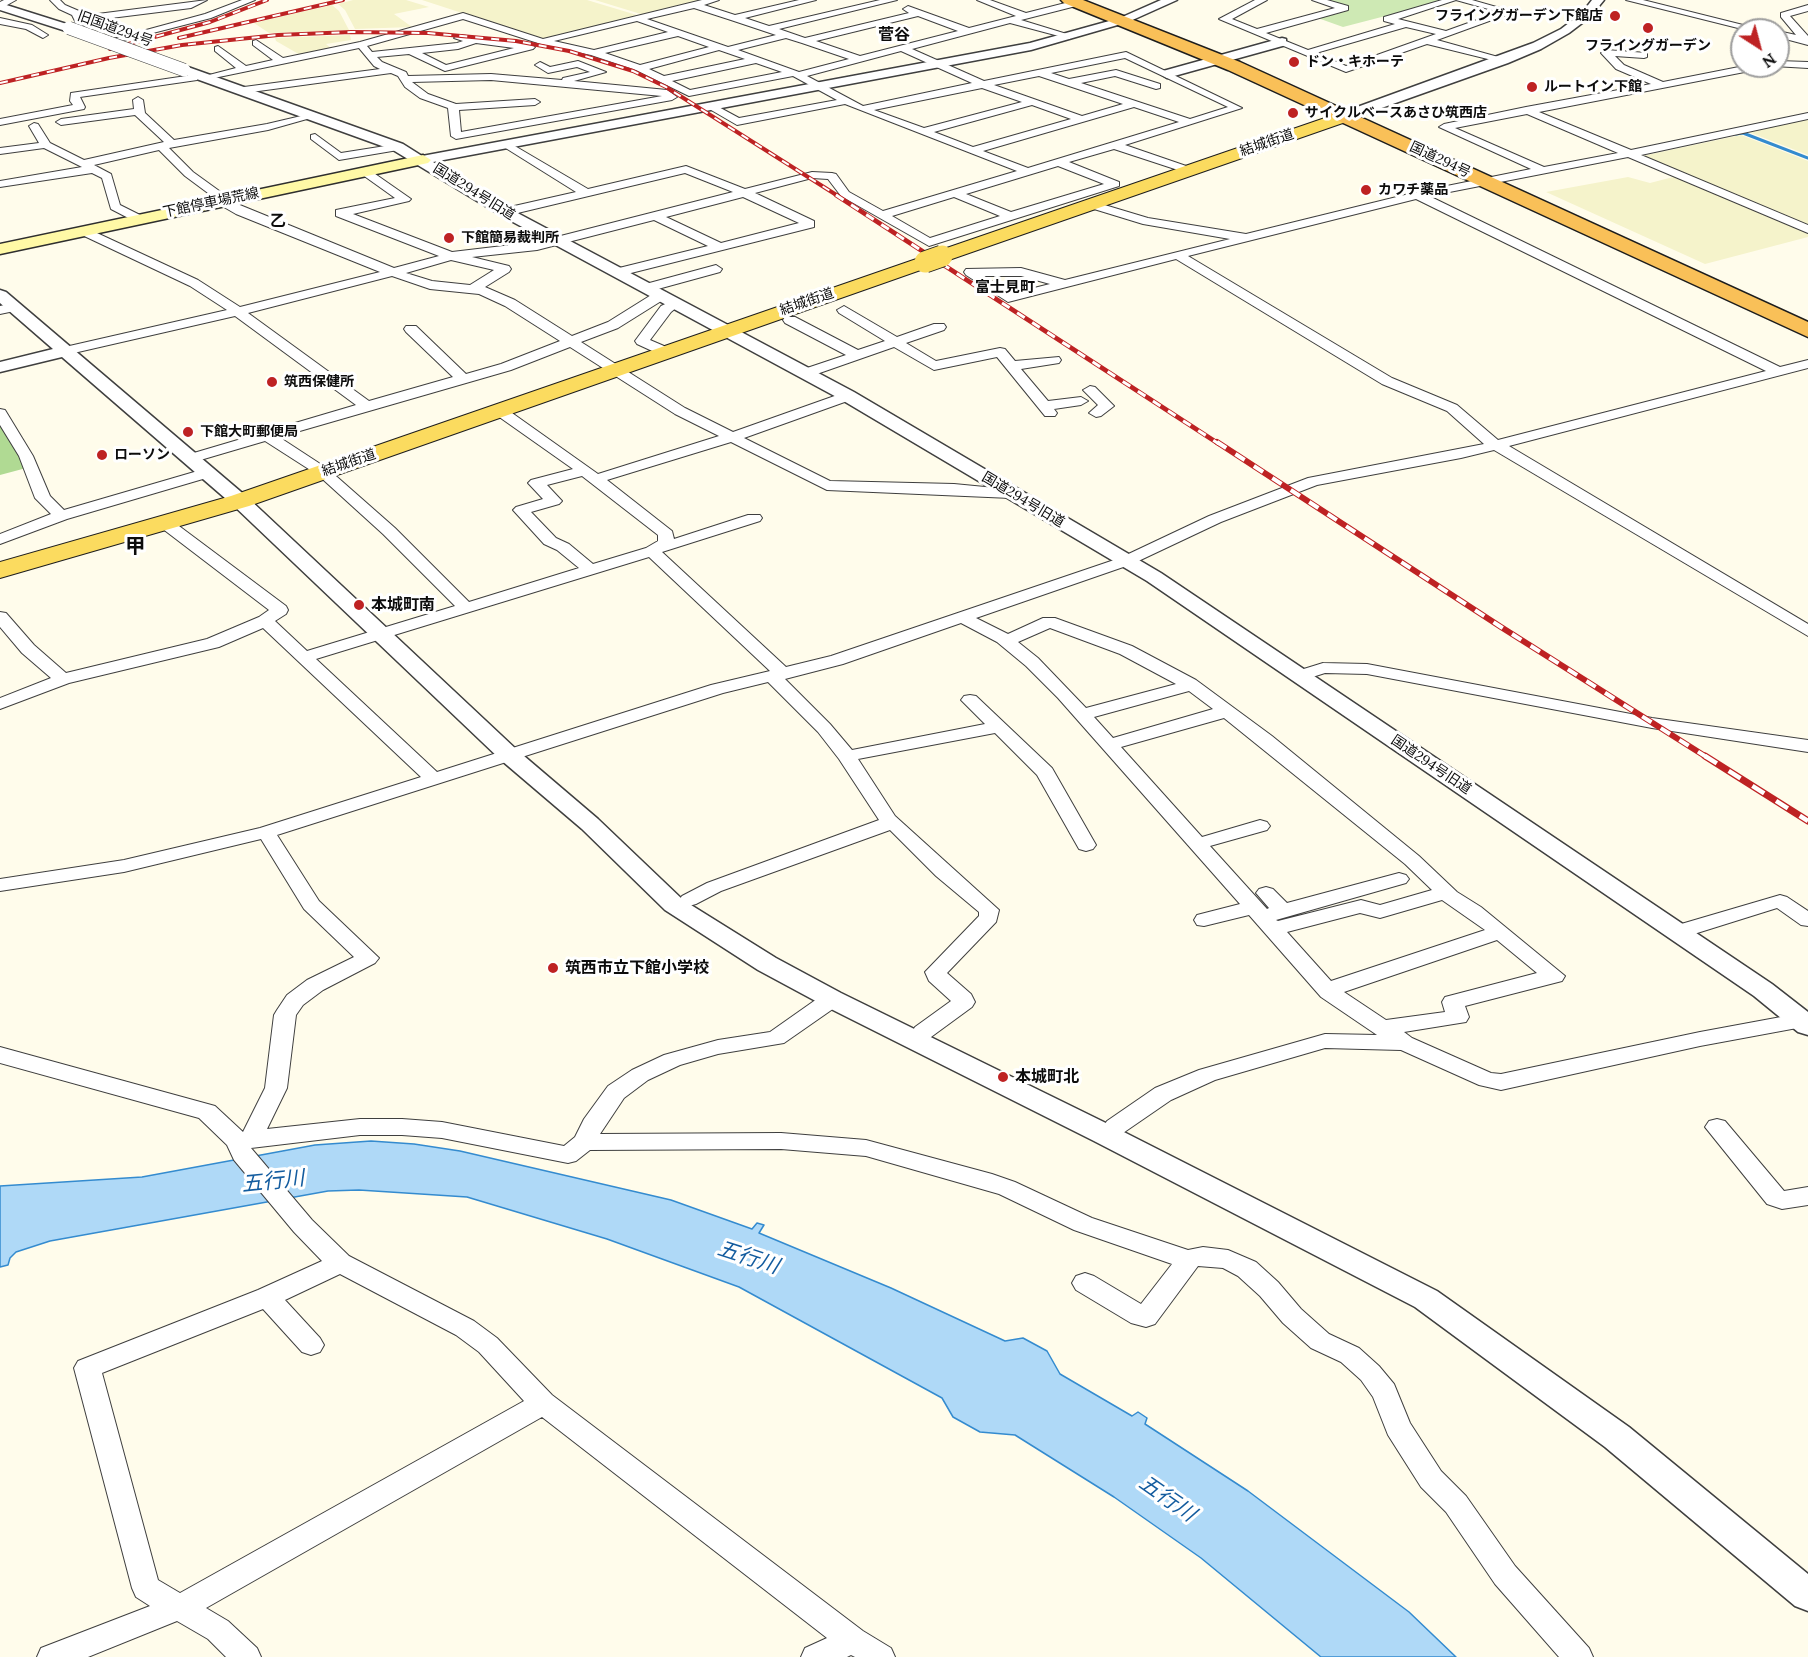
<!DOCTYPE html>
<html>
<head>
<meta charset="utf-8">
<style>
  body { margin:0 }
  #map { position:relative; width:1808px; height:1657px; overflow:hidden; background:#fffceb; font-family:Lora,serif }
  canvas { display:block }
  .north { position:absolute; left:1730px; top:18px; width:60px; height:60px; box-sizing:border-box; background:#fff; border:2px solid #9e9e9e; border-radius:50%; rotate:144deg; font-size:16px; font-weight:700; line-height:24px; text-align:center; color:#0c0c0c }
  .north::after { content:''; display:block; margin:auto; width:21px; height:27px; background:#be2223; clip-path:polygon(50% 0,100% 100%,50% 72%,0 100%) }
</style>
</head>
<body>
<div id="map">
<canvas width="1808" height="1657"></canvas>
<div class="north">N</div>
</div>
<script>
const g = document.querySelector('canvas').getContext('2d');
g.lineJoin = 'round';
function fillPath(path, color) {
  g.fillStyle = color;
  g.fill(path, 'evenodd');
}
function shape(rows) {
  const path = new Path2D();
  for (const r of rows) {
    path.moveTo(r[0], r[1]);
    for (let i = 2; i < r.length; i += 2) path.lineTo(r[i], r[i + 1]);
  }
  return path;
}
function stroke(path, color, width, dash) {
  g.strokeStyle = color;
  g.lineWidth = width;
  g.lineCap = dash ? 'butt' : 'round';
  g.setLineDash(dash || []);
  g.stroke(path);
}
function label(font, color, halo, rows, align = 'center') {
  g.font = font + ' Lora,"Noto Sans JP",serif';
  g.lineWidth = 6;
  g.setLineDash([]);
  g.textBaseline = 'middle';
  g.strokeStyle = halo;
  g.fillStyle = color;
  for (const [text, x, y, turn = 0] of rows) {
    g.save();
    g.translate(x, y);
    g.rotate((+turn || 0) * Math.PI / 180);
    g.textAlign = isNaN(turn) ? turn : align;
    if (halo) g.strokeText(text, 0, 0);
    g.fillText(text, 0, 0);
    g.restore();
  }
}
fillPath(shape([
  [353,0,406,0,429,7,394,14,412,27,355,29,345,10,338,4],
  [422,0,587,0,640,16,542,39],
  [595,0,705,0,644,15],
  [332,5,339,11,349,30,269,33,254,23],
  [350,35,351,40,326,44,332,49,302,56,276,41,275,38],
  [1808,119,1808,155,1746,131],
  [1741,135,1808,161,1808,225,1642,156],
  [1677,176,1808,232,1808,237,1705,264,1546,192,1628,177,1650,183]
]), '#f5f3cb');
fillPath(shape([
  [1320,0,1447,0,1343,27,1315,17,1348,8]
]), '#cee9b4');
fillPath(shape([
  [0,418,30,467,0,475]
]), '#b0da93');
const water = shape([
  [371,1141,414,1144,460,1151,671,1200,752,1229,757,1223,764,1225,759,1233,891,1288,1005,1341,1023,1338,1047,1351,1060,1374,1132,1416,1138,1412,1147,1418,1145,1424,1248,1491,1409,1612,1456,1657,1321,1657,1201,1558,1114,1497,1015,1435,980,1432,953,1417,942,1398,739,1287,607,1239,467,1197,359,1190,328,1191,50,1241,16,1252,10,1258,8,1265,0,1267,0,1186,142,1177,315,1145,371,1141]
]);
fillPath(water, '#afd9f7');
stroke(water, '#348bcf', 1.5);
stroke(shape([
  [1736,134,1743,133,1808,158]
]), '#348bcf', 3);
const minor = shape([
  [4,0,16,0,0,9,0,2,4,0],
  [50,0,60,0,65,5,79,11,82,16,207,0,191,8,87,21,92,24,87,27,76,23,72,15,59,9,50,0],
  [242,0,255,0,211,18,118,42,113,39,205,14,242,0],
  [702,0,719,0,704,5,735,15,799,0,816,0,745,18,769,26,880,0,897,0,779,29,805,38,909,13,903,9,908,6,969,28,1016,16,977,0,990,0,1026,13,1077,0,1082,3,1080,5,1021,20,1070,35,1070,39,1010,23,912,49,984,81,1126,52,1242,108,1125,145,1192,168,1192,172,1184,172,1114,149,1069,162,1119,182,1119,186,929,246,841,196,828,179,812,178,755,193,814,221,814,227,619,276,613,272,615,269,708,246,654,220,537,250,472,257,509,266,511,269,509,272,485,287,515,300,572,336,608,322,656,292,666,292,667,295,666,298,618,328,581,342,685,408,733,432,843,393,853,393,855,396,853,399,744,438,830,481,954,484,1016,490,1019,493,1011,498,827,490,731,442,607,480,672,531,674,539,748,515,760,515,762,518,760,521,662,552,786,667,831,656,1120,558,1209,516,1308,478,1484,444,1447,411,1382,384,1176,259,1008,302,966,275,964,272,966,269,1021,268,1065,280,1230,239,1143,224,1094,209,1092,207,1098,203,1148,218,1246,234,1417,192,1531,169,1439,127,1444,124,1526,107,1651,84,1616,69,1601,53,1606,50,1647,53,1647,57,1644,58,1615,56,1624,65,1663,82,1744,66,1765,66,1760,69,1539,112,1631,150,1808,113,1808,119,1641,155,1808,225,1808,233,1628,157,1429,196,1780,367,1808,360,1808,368,1509,446,1808,624,1808,636,1494,450,1461,458,1317,485,1221,522,1132,564,976,618,1008,634,1043,618,1055,618,1132,646,1196,680,1272,736,1419,856,1457,892,1481,907,1565,976,1562,981,1465,1006,1469,1017,1466,1022,1404,1032,1412,1038,1491,1073,1501,1074,1700,1032,1808,1012,1808,1026,1700,1046,1501,1090,1479,1085,1401,1050,1325,1048,1215,1080,1171,1100,1123,1133,1115,1135,1107,1133,1103,1127,1107,1121,1155,1088,1199,1070,1325,1034,1377,1035,1321,997,1249,915,1204,926,1197,925,1194,920,1197,915,1240,904,1058,698,1026,666,997,642,961,623,843,664,785,679,830,724,852,750,985,724,961,700,964,696,970,695,976,696,1052,768,1096,845,1093,849,1086,851,1079,849,1037,775,995,733,858,759,895,816,999,910,996,922,947,973,971,994,975,1002,972,1007,931,1037,923,1039,915,1037,912,1032,915,1027,951,1001,929,981,925,972,979,916,979,912,936,876,890,830,721,891,696,904,689,906,682,904,679,900,682,896,707,883,879,820,839,759,818,732,768,682,723,693,277,835,319,901,379,958,375,963,323,990,303,1005,296,1015,287,1088,267,1129,360,1119,402,1119,442,1122,564,1146,575,1137,584,1119,608,1086,632,1070,664,1055,718,1040,770,1032,824,994,832,992,840,994,843,999,840,1004,784,1043,718,1054,680,1065,648,1080,624,1098,600,1134,781,1133,866,1140,992,1174,1015,1182,1092,1218,1188,1250,1203,1247,1228,1250,1256,1262,1278,1282,1301,1309,1329,1334,1359,1348,1379,1366,1394,1384,1410,1423,1441,1471,1466,1496,1515,1566,1589,1648,1593,1657,1559,1657,1495,1584,1446,1512,1421,1487,1388,1435,1373,1397,1361,1380,1341,1362,1311,1348,1283,1323,1260,1296,1238,1276,1223,1268,1198,1266,1155,1324,1146,1327,1131,1323,1076,1290,1072,1283,1076,1276,1085,1273,1094,1276,1141,1304,1172,1264,1074,1230,999,1194,866,1156,781,1149,590,1150,576,1161,568,1163,442,1138,402,1135,360,1135,251,1148,312,1220,349,1256,474,1321,497,1338,552,1395,863,1631,891,1648,895,1657,855,1657,851,1655,847,1657,801,1657,805,1648,827,1638,542,1417,206,1608,228,1621,257,1648,261,1657,226,1657,208,1639,177,1621,88,1657,37,1657,41,1648,150,1606,136,1597,132,1588,74,1368,78,1361,258,1290,322,1261,294,1232,234,1160,227,1145,199,1118,0,1063,0,1047,215,1106,243,1132,265,1088,274,1015,277,1010,287,995,307,980,354,957,304,909,261,839,124,872,0,891,0,879,124,860,260,828,421,777,263,628,219,647,69,683,0,709,0,698,51,678,22,653,0,627,0,612,6,613,34,645,66,673,207,639,259,617,269,610,159,526,157,523,159,520,165,518,171,520,286,606,288,610,286,614,275,621,307,651,455,606,383,534,318,475,265,441,197,461,187,461,185,458,187,455,356,405,235,316,65,355,58,351,65,347,227,310,190,286,80,234,80,228,84,227,198,280,240,307,380,272,236,214,217,203,216,199,185,176,159,150,94,165,111,174,120,205,142,216,144,219,138,223,111,209,102,178,92,173,0,187,0,181,82,167,44,148,0,154,0,148,39,143,29,126,34,123,38,124,50,143,84,160,164,142,135,115,61,125,56,122,61,119,134,109,133,100,138,97,143,100,145,113,174,140,267,124,314,113,314,117,268,130,169,148,193,172,229,198,230,201,394,268,439,256,336,216,336,210,395,198,360,173,360,169,368,169,411,199,409,201,353,214,452,252,537,242,733,192,685,173,505,216,501,215,501,209,576,192,504,147,504,143,508,142,588,189,686,166,745,189,812,172,832,173,836,174,849,192,883,211,1017,171,845,104,737,125,706,107,715,105,739,118,837,100,793,76,689,96,636,70,591,55,541,44,463,19,367,46,372,52,457,43,463,41,454,38,459,35,530,44,535,47,533,49,445,71,409,54,377,57,382,62,406,72,408,76,491,74,562,80,563,78,590,72,577,67,548,73,535,65,540,62,550,67,578,61,606,72,574,81,667,90,677,97,672,100,456,139,451,136,448,108,420,98,405,87,398,76,391,73,244,93,239,90,244,87,380,69,374,66,359,48,214,78,209,75,236,68,215,51,215,47,218,46,246,66,273,60,253,45,253,41,256,40,283,58,360,42,463,13,543,39,702,0],
  [694,8,731,20,776,35,728,47,647,19,694,8],
  [918,16,958,31,860,56,816,41,918,16],
  [637,21,668,32,594,50,554,41,637,21],
  [678,36,709,47,640,65,605,53,678,36],
  [786,38,802,43,849,59,799,72,738,50,786,38],
  [476,43,514,48,446,65,422,53,458,49,476,43],
  [719,50,745,59,664,76,649,69,719,50],
  [901,51,972,83,863,106,807,76,901,51],
  [1125,58,1228,107,1190,119,1081,83,1115,76,1156,89,1160,88,1160,84,1116,70,1069,79,1051,73,1125,58],
  [756,63,782,72,690,90,672,81,756,63],
  [1039,76,1123,104,1082,116,994,85,1039,76],
  [491,80,662,96,461,132,459,110,535,105,540,102,535,99,456,104,428,94,412,82,491,80],
  [982,88,1022,102,924,128,874,110,982,88],
  [1032,105,1071,119,973,147,934,132,1032,105],
  [1134,107,1179,122,1028,168,983,151,1134,107],
  [1527,114,1618,153,1544,167,1455,128,1527,114],
  [1058,166,1104,184,1011,212,966,194,1058,166],
  [743,197,799,223,721,243,666,217,743,197],
  [954,197,1000,216,930,238,892,216,954,197],
  [1416,199,1766,371,1498,440,1457,405,1392,378,1188,256,1416,199],
  [451,260,494,270,470,285,432,281,406,273,451,260],
  [392,276,430,289,479,294,505,306,560,341,501,364,466,374,416,326,406,326,404,329,406,332,453,377,369,401,248,313,392,276],
  [984,276,1021,276,1050,284,1010,294,984,276],
  [570,347,675,414,719,436,598,474,505,408,495,408,493,411,495,414,573,469,531,480,528,483,543,499,516,507,513,510,544,544,557,550,579,568,469,602,395,528,328,469,279,437,511,370,570,347],
  [582,476,658,535,658,541,646,548,593,564,569,544,556,538,531,512,559,504,562,501,547,485,582,476],
  [649,557,770,671,711,685,437,772,316,659,649,557],
  [1050,628,1120,654,1176,684,1086,708,1038,658,1018,642,1050,628],
  [1189,691,1213,709,1113,738,1094,717,1189,691],
  [1224,718,1405,864,1432,890,1380,905,1361,900,1278,921,1276,920,1406,883,1409,879,1406,875,1399,873,1287,903,1273,889,1266,887,1259,889,1256,893,1269,908,1267,909,1210,846,1267,830,1270,826,1267,822,1260,820,1202,837,1121,747,1224,718],
  [1442,900,1485,930,1331,981,1287,932,1360,913,1380,918,1442,900],
  [1497,940,1537,973,1445,997,1442,1002,1445,1012,1386,1020,1344,992,1497,940],
  [340,1274,456,1335,479,1352,524,1401,180,1593,158,1580,102,1373,263,1309,302,1352,311,1355,320,1352,324,1345,320,1338,285,1300,340,1274],
  [1255,0,1267,0,1232,19,1257,29,1335,8,1312,0,1327,0,1348,6,1348,10,1266,33,1308,50,1395,24,1384,21,1384,17,1442,0,1472,0,1514,12,1437,40,1509,60,1504,63,1427,44,1346,72,1219,19,1255,0],
  [1456,0,1499,12,1446,31,1398,19,1456,0],
  [1406,27,1436,34,1346,66,1316,53,1406,27],
  [1626,0,1643,0,1763,30,1746,30,1626,0],
  [1808,5,1808,11,1790,16,1808,36,1808,45,1778,37,1778,31,1796,35,1781,17,1781,13,1808,5],
  [0,18,32,25,48,35,43,38,26,29,0,24,0,18],
  [1778,61,1808,62,1808,68,1774,66,1778,66,1778,61],
  [193,75,198,78,197,80,80,97,85,107,84,109,0,125,0,119,73,105,70,101,71,93,193,75],
  [315,134,341,153,398,144,403,147,398,150,339,160,311,139,311,135,315,134],
  [716,265,722,269,720,272,647,292,641,288,642,285,716,265],
  [676,299,682,303,671,312,650,340,671,349,673,352,671,355,661,355,637,344,635,341,661,306,676,299],
  [14,303,20,307,19,310,0,314,0,306,14,303],
  [844,306,897,337,934,324,944,324,946,327,944,330,906,343,936,361,1000,348,1005,349,1015,361,1059,357,1061,360,1059,363,1021,369,1048,401,1081,397,1088,401,1081,405,1054,409,1057,413,1055,416,1045,416,997,357,934,370,894,347,811,376,801,376,799,373,801,370,846,355,785,323,783,320,785,317,795,317,858,350,885,341,839,313,837,310,844,306],
  [1090,386,1095,387,1114,406,1101,416,1096,417,1089,413,1098,405,1083,390,1090,386],
  [0,409,5,410,33,456,50,496,64,510,208,468,216,473,213,476,67,519,0,544,0,534,51,514,35,498,19,456,0,425,0,409],
  [1323,663,1367,664,1652,718,1808,740,1808,752,1652,728,1367,674,1325,673,1300,681,1294,680,1291,676,1294,672,1323,663],
  [1780,895,1787,897,1808,911,1808,926,1801,925,1777,908,1678,939,1671,937,1668,932,1671,927,1780,895],
  [1717,1119,1725,1121,1784,1191,1808,1187,1808,1205,1782,1209,1767,1204,1705,1127,1709,1121,1717,1119]
]);
const tertiary = shape([
  [1161,0,1177,0,1128,22,1031,50,433,162,510,209,854,392,1161,573,1772,984,1808,1012,1808,1035,1798,1032,1754,996,1147,581,842,400,500,215,393,150,180,73,178,70,180,67,188,67,403,144,422,156,1030,43,1120,18,1161,0],
  [1592,0,1604,0,1590,17,1569,33,1541,49,1508,63,1359,116,1349,116,1347,113,1349,110,1533,43,1561,29,1582,13,1592,0],
  [0,3,73,26,75,28,69,32,0,10,0,3],
  [1282,38,1286,39,1286,45,1167,78,1161,74,1163,71,1282,38],
  [0,290,6,292,247,497,517,750,598,819,683,900,776,958,841,993,1114,1127,1437,1291,1629,1427,1808,1574,1808,1611,1795,1606,1605,1447,1415,1307,1094,1141,823,1005,758,970,665,910,582,829,501,760,233,505,62,357,0,372,0,362,53,349,0,303,0,290]
]);
const secondary = shape([
  [423,155,431,160,428,163,0,254,0,244,423,155]
]);
const primary = shape([
  [1354,108,1360,109,1363,113,1360,117,949,260,935,260,932,256,935,252,1354,108],
  [925,256,932,258,935,262,932,266,249,506,0,578,0,562,231,496,925,256]
]);
const trunk = shape([
  [1061,0,1083,0,1240,62,1808,322,1808,337,1228,70,1064,3,1061,0]
]);
stroke(minor, '#3f3f3f', 2);
stroke(tertiary, '#3f3f3f', 3);
stroke(secondary, '#2e2e2e', 3);
stroke(primary, '#1d1d1d', 2);
stroke(trunk, '#1d1d1d', 3);
fillPath(minor, '#fff');
fillPath(tertiary, '#fff');
fillPath(secondary, '#fff9a6');
fillPath(primary, '#fbdb5f');
fillPath(trunk, '#f9c058');
const railFar3 = shape([
  [179,38,343,0],
  [110,49,210,22,267,0],
  [0,83,109,58,182,45,278,35,351,32,428,33,516,41,569,51,633,71,666,87,838,196]
]);
const railFar2 = shape([
  [836,195,1219,444]
]);
const railFar1 = shape([
  [1217,442,1501,627,1708,758]
]);
const rail = shape([
  [1705,756,1808,821]
]);
stroke(railFar3, '#be2223', 4);
stroke(railFar2, '#be2223', 4.5);
stroke(railFar1, '#be2223', 6);
stroke(rail, '#be2223', 7);
stroke(railFar3, '#fff', 2, [8]);
stroke(railFar2, '#fff', 3, [9]);
stroke(railFar1, '#fff', 4, [11]);
stroke(rail, '#fff', 4.5, [14]);
const tertiaryBridge = shape([
  [69,28,184,70]
]);
const primaryBridge = shape([
  [925,262,942,256]
]);
stroke(tertiaryBridge, '#3f3f3f', 14, []);
stroke(primaryBridge, '#1d1d1d', 23, []);
stroke(tertiaryBridge, '#fff', 13);
stroke(primaryBridge, '#fbdb5f', 21);
for (const [x, y, r, color] of [
  [1615,16,6,"#be2223"],
  [1648,28,6,"#be2223"],
  [1294,62,6,"#be2223"],
  [1532,87,6,"#be2223"],
  [1293,113,6,"#be2223"],
  [1366,190,6,"#be2223"],
  [449,238,6,"#be2223"],
  [272,382,6,"#be2223"],
  [188,432,6,"#be2223"],
  [102,455,6,"#be2223"],
  [359,605,6,"#be2223"],
  [553,968,6,"#be2223"],
  [1003,1077,6,"#be2223"]
]) {
  const dot = new Path2D();
  dot.arc(x, y, r, 0, 2 * Math.PI);
  g.fillStyle = color;
  g.fill(dot);
  stroke(dot, '#fff', 2);
}
label('bold 14px', '#0c0c0c', '#fff', [
  ["フライングガーデン下館店",1603,16,"right"],
  ["フライングガーデン",1648,46,"center"],
  ["ドン・キホーテ",1306,62],
  ["ルートイン下館",1544,87],
  ["サイクルベースあさひ筑西店",1305,113],
  ["カワチ薬品",1378,190],
  ["下館簡易裁判所",461,238],
  ["筑西保健所",284,382],
  ["下館大町郵便局",200,432],
  ["ローソン",114,455]
], 'left');
label('14px', '#0c0c0c', '#fff', [
  ["旧国道294号",115,29,20],
  ["結城街道",1267,143,-19],
  ["国道294号",1440,160,25],
  ["国道294号旧道",474,192,32],
  ["下館停車場荒線",211,203,-12],
  ["結城街道",807,302,-19],
  ["結城街道",349,463,-19],
  ["国道294号旧道",1023,500,31],
  ["国道294号旧道",1431,765,34]
]);
label('bold 15px', '#0c0c0c', '#fff', [
  ["富士見町",1005,288]
]);
label('bold 16px', '#0c0c0c', '#fff', [
  ["菅谷",894,35],
  ["乙",278,221]
]);
label('bold 16px', '#0c0c0c', '#fff', [
  ["本城町南",371,605],
  ["筑西市立下館小学校",565,968],
  ["本城町北",1015,1077]
], 'left');
label('bold 20px', '#0c0c0c', '#fff', [
  ["甲",135,547]
]);
label('italic 21px', '#135c9f', '#fff', [
  ["五行川",273,1182,-6],
  ["五行川",748,1258,18],
  ["五行川",1167,1499,35]
]);
</script>
</body>
</html>
